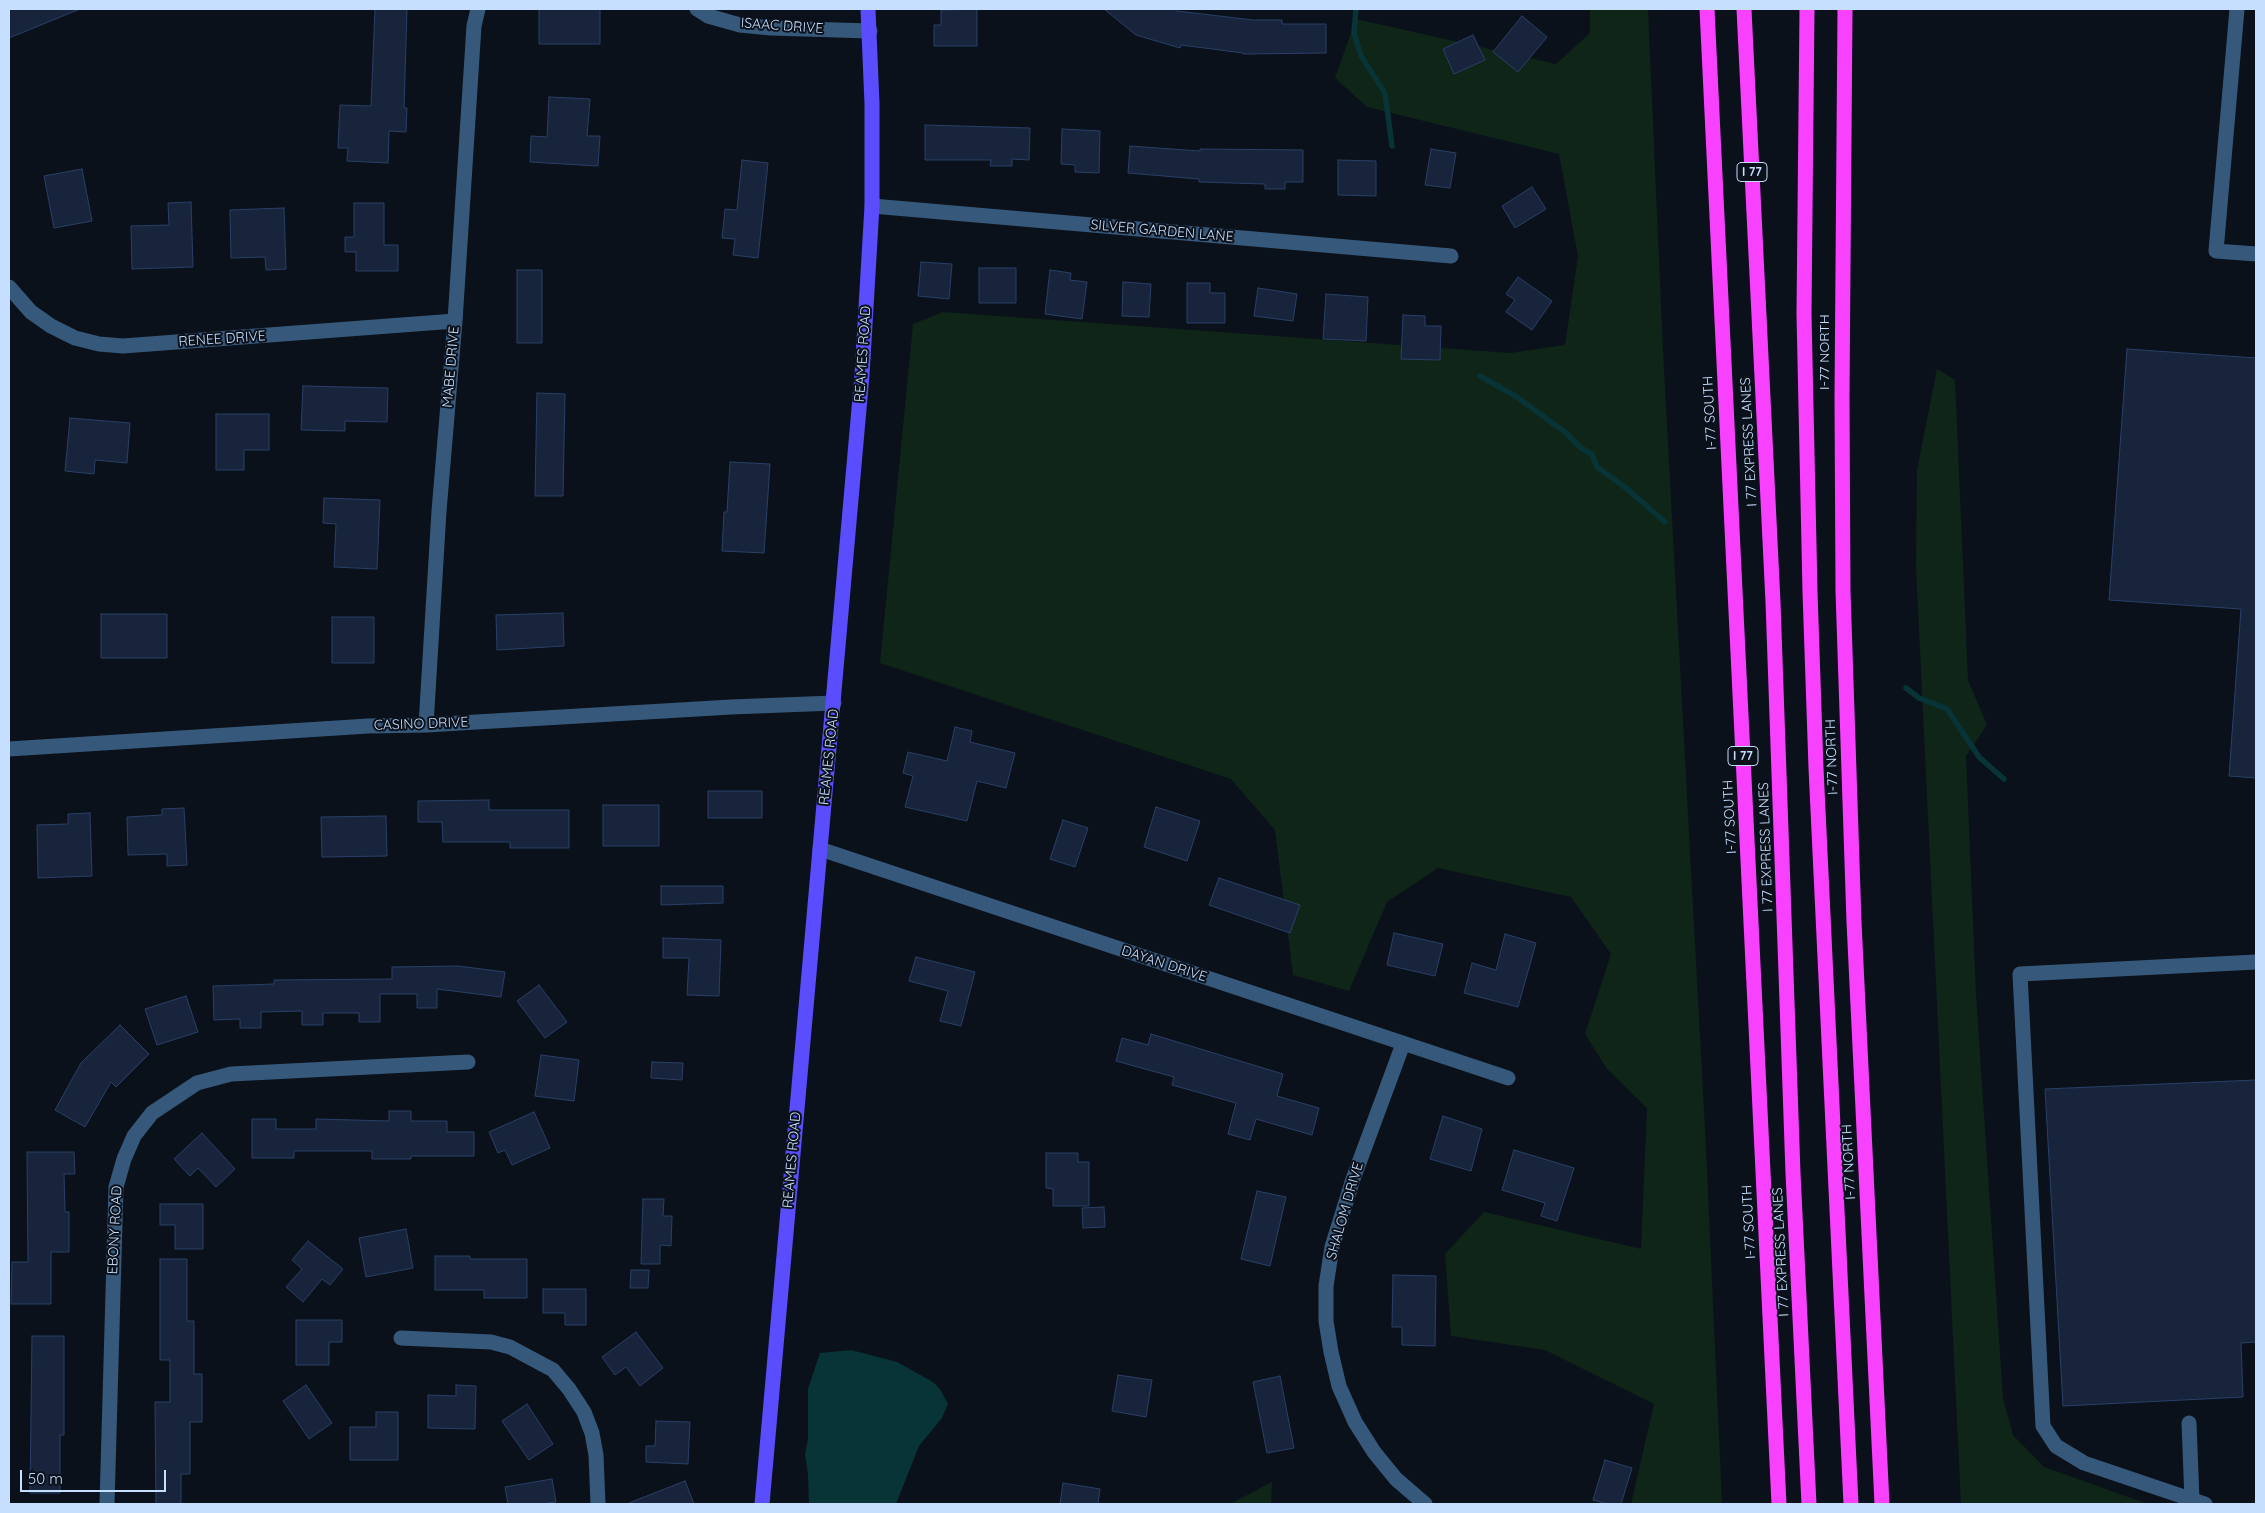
<!DOCTYPE html>
<html>
<head>
<meta charset="utf-8">
<style>
  body { margin:0 }
  #map { position:relative; width:2265px; height:1513px; overflow:hidden; background:#0b111b; font-family:Quicksand,sans-serif }
  canvas { display:block }
  .frame { position:absolute; inset:0; border:10px solid #c6dfff; pointer-events:none }
  .scale { position:absolute; left:20px; top:1470px; width:146px; height:22px; box-sizing:border-box; border:2px solid #c6dfff; border-top:0; padding-left:6px; font-size:15px; line-height:18px; white-space:nowrap; color:#c6dfff; -webkit-text-stroke:4px #0b111b; paint-order:stroke }
</style>
</head>
<body>
<div id="map">
<canvas width="2265" height="1513"></canvas>
<div class="frame"></div>
<div class="scale">50 m</div>
</div>
<script>
const g = document.querySelector('canvas').getContext('2d');
g.lineJoin = 'round';
function fillPath(path, color) {
  g.fillStyle = color;
  g.fill(path, 'evenodd');
}
function shape(rows) {
  const path = new Path2D();
  for (const r of rows) {
    path.moveTo(r[0], r[1]);
    for (let i = 2; i < r.length; i += 2) path.lineTo(r[i], r[i + 1]);
  }
  return path;
}
function stroke(path, color, width, dash) {
  g.strokeStyle = color;
  g.lineWidth = width;
  g.lineCap = dash ? 'butt' : 'round';
  g.setLineDash(dash || []);
  g.stroke(path);
}
function label(font, color, halo, rows, align = 'center') {
  g.font = font + ' Quicksand,sans-serif';
  g.lineWidth = 4;
  g.setLineDash([]);
  g.textBaseline = 'middle';
  g.strokeStyle = halo;
  g.fillStyle = color;
  for (const [text, x, y, turn = 0] of rows) {
    g.save();
    g.translate(x, y);
    g.rotate((+turn || 0) * Math.PI / 180);
    g.textAlign = isNaN(turn) ? turn : align;
    if (halo) g.strokeText(text, 0, 0);
    g.fillText(text, 0, 0);
    g.restore();
  }
}
fillPath(shape([
  [1590,9,1648,9,1663,351,1706,1148,1722,1504,1631,1504,1654,1404,1545,1350,1451,1336,1445,1254,1484,1212,1641,1249,1647,1108,1607,1069,1585,1034,1611,954,1571,897,1438,868,1387,902,1349,991,1293,975,1275,830,1231,779,880,663,913,324,943,312,1510,353,1565,345,1578,256,1559,154,1367,107,1335,78,1356,19,1556,64,1590,33],
  [1937,369,1955,380,1968,680,1987,725,1966,756,1976,995,2003,1398,2013,1435,2044,1467,2148,1504,1961,1504,1916,567,1917,470],
  [1272,1482,1271,1504,1230,1504]
]), '#0e2518');
fillPath(shape([
  [851,1350,897,1362,933,1382,940,1389,948,1404,942,1418,919,1446,896,1504,809,1504,808,1475,805,1454,808,1439,808,1389,820,1353]
]), '#083337');
stroke(shape([
  [1356,9,1354,33,1361,56,1385,93,1392,146],
  [1480,376,1517,397,1566,433,1581,448,1592,454,1597,467,1626,488,1665,522],
  [1906,688,1919,698,1947,709,1979,757,2004,779]
]), '#083337', 5.5);
const building = shape([
  [9,9,80,9,9,38,9,9],
  [375,9,407,9,404,108,407,108,406,132,389,131,388,163,347,161,348,148,338,148,340,105,371,106,375,9],
  [539,9,600,9,600,44,539,44,539,9],
  [977,9,977,46,934,46,934,25,941,25,941,10,977,9],
  [1104,9,1178,9,1177,11,1253,20,1282,20,1282,24,1326,24,1326,53,1243,54,1243,53,1181,45,1180,48,1136,35,1104,9],
  [1522,16,1547,37,1518,72,1493,52,1522,16],
  [1473,35,1485,60,1454,74,1443,49,1473,35],
  [549,97,590,99,587,136,600,136,598,166,530,162,531,136,547,137,549,97],
  [925,125,1030,128,1029,160,1012,159,1012,166,990,166,991,160,925,160,925,125],
  [1062,129,1100,131,1099,173,1075,172,1075,165,1061,164,1062,129],
  [1130,146,1200,151,1200,149,1303,150,1303,182,1285,182,1285,189,1265,189,1265,184,1199,182,1199,179,1128,173,1130,146],
  [1431,149,1456,153,1450,188,1425,185,1431,149],
  [742,160,768,163,758,258,733,255,735,239,722,238,725,209,737,210,742,160],
  [1338,160,1376,161,1376,196,1338,195,1338,160],
  [82,169,92,221,54,228,44,176,82,169],
  [1532,187,1546,209,1515,228,1502,206,1532,187],
  [191,202,193,267,132,269,131,226,169,225,168,203,191,202],
  [354,203,384,203,384,245,398,245,398,271,356,271,356,252,345,252,345,237,354,237,354,203],
  [284,208,286,269,266,270,265,257,231,258,230,210,284,208],
  [921,262,952,264,949,299,918,296,921,262],
  [979,268,1016,268,1016,303,979,303,979,268],
  [517,270,542,270,542,343,517,343,517,270],
  [1050,270,1071,273,1070,280,1087,282,1082,319,1045,314,1050,270],
  [1518,277,1552,301,1532,330,1506,312,1515,300,1506,294,1518,277],
  [1123,282,1151,284,1149,317,1122,316,1123,282],
  [1187,283,1210,283,1210,293,1225,293,1225,323,1187,323,1187,283],
  [1258,288,1297,294,1293,321,1254,316,1258,288],
  [1326,294,1368,297,1366,341,1323,339,1326,294],
  [1403,315,1425,316,1425,326,1441,326,1440,360,1401,359,1403,315],
  [2127,349,2256,358,2256,778,2229,776,2241,609,2109,600,2127,349],
  [303,386,388,388,387,422,345,421,345,431,301,430,303,386],
  [537,393,565,394,563,496,535,496,537,393],
  [216,414,269,414,269,450,244,450,244,470,216,470,216,414],
  [70,418,130,423,127,463,95,460,94,474,65,471,70,418],
  [730,462,770,464,764,553,722,551,724,512,727,512,730,462],
  [324,498,380,500,377,569,334,567,336,524,323,523,324,498],
  [563,613,564,646,497,650,496,615,563,613],
  [101,614,167,614,167,658,101,658,101,614],
  [332,617,374,617,374,663,332,663,332,617],
  [955,727,972,731,970,742,1015,753,1006,788,977,781,967,821,905,807,913,776,903,773,908,752,947,761,955,727],
  [708,791,762,791,762,818,708,818,708,791],
  [489,800,489,810,569,810,569,848,510,848,510,842,443,842,442,822,418,822,418,801,489,800],
  [603,805,659,805,659,846,603,846,603,805],
  [1156,807,1200,821,1187,861,1144,847,1156,807],
  [184,808,187,865,167,866,167,854,128,855,127,817,162,815,162,809,184,808],
  [90,813,92,876,38,878,37,825,68,824,68,814,90,813],
  [386,816,387,856,322,857,321,817,386,816],
  [1063,820,1088,828,1075,867,1050,859,1063,820],
  [1219,878,1300,905,1290,933,1209,905,1219,878],
  [661,886,723,886,723,903,661,905,661,886],
  [1394,933,1443,944,1435,976,1387,965,1394,933],
  [1505,934,1536,943,1518,1007,1464,993,1472,963,1496,970,1505,934],
  [663,938,721,940,719,996,687,995,689,958,663,958,663,938],
  [916,957,975,972,961,1026,940,1021,948,991,909,981,916,957],
  [458,966,505,972,501,997,437,989,437,1008,417,1008,417,994,380,994,380,1022,359,1022,359,1013,323,1013,323,1025,302,1025,302,1011,261,1012,261,1028,240,1028,240,1019,214,1020,213,986,274,984,274,980,392,979,392,967,458,966],
  [539,985,567,1022,545,1038,517,1001,539,985],
  [186,996,198,1032,157,1045,145,1009,186,996],
  [120,1025,149,1054,116,1087,111,1082,85,1127,55,1110,81,1063,120,1025],
  [1151,1034,1283,1074,1277,1096,1319,1108,1312,1135,1256,1119,1250,1140,1228,1134,1236,1103,1172,1085,1174,1077,1116,1061,1122,1038,1148,1045,1151,1034],
  [541,1055,579,1060,574,1101,535,1096,541,1055],
  [652,1062,683,1063,682,1080,651,1078,652,1062],
  [2256,1080,2256,1342,2241,1343,2243,1397,2063,1406,2045,1089,2256,1080],
  [389,1111,411,1111,411,1121,447,1121,447,1132,474,1132,474,1156,411,1156,411,1159,372,1159,372,1151,294,1151,294,1158,252,1158,252,1119,276,1119,276,1129,316,1129,316,1119,389,1121,389,1111],
  [534,1112,550,1148,512,1165,505,1150,498,1153,489,1132,534,1112],
  [1443,1116,1482,1129,1471,1171,1430,1159,1443,1116],
  [202,1133,235,1169,216,1187,198,1168,190,1176,174,1159,202,1133],
  [1514,1150,1574,1168,1557,1221,1541,1216,1545,1203,1502,1190,1514,1150],
  [27,1152,74,1152,75,1174,64,1174,65,1212,69,1212,69,1252,51,1252,51,1304,11,1304,12,1262,28,1262,27,1152],
  [1046,1153,1078,1153,1078,1162,1089,1162,1089,1206,1053,1206,1053,1189,1046,1188,1046,1153],
  [1257,1191,1286,1197,1270,1266,1241,1259,1257,1191],
  [643,1199,664,1199,663,1216,672,1216,671,1246,660,1245,660,1264,641,1264,643,1199],
  [160,1204,203,1204,203,1249,175,1249,175,1225,160,1225,160,1204],
  [1104,1207,1105,1227,1083,1228,1082,1208,1104,1207],
  [406,1229,413,1268,366,1277,359,1238,406,1229],
  [308,1241,343,1269,330,1285,322,1279,303,1302,286,1287,302,1269,292,1260,308,1241],
  [435,1256,470,1256,470,1259,527,1259,527,1298,484,1298,484,1290,435,1290,435,1256],
  [160,1259,187,1259,187,1321,194,1321,194,1374,202,1374,202,1422,190,1422,190,1474,181,1474,181,1504,156,1504,155,1402,170,1402,170,1360,160,1360,160,1259],
  [631,1270,649,1270,648,1288,630,1288,631,1270],
  [1393,1275,1436,1276,1435,1346,1402,1345,1402,1327,1392,1327,1393,1275],
  [543,1289,586,1289,586,1325,565,1325,565,1313,543,1313,543,1289],
  [296,1320,342,1320,342,1342,329,1342,329,1365,296,1365,296,1320],
  [636,1332,663,1368,640,1386,626,1367,615,1375,602,1357,636,1332],
  [32,1336,64,1336,64,1435,60,1435,60,1493,30,1493,32,1336],
  [1118,1375,1152,1380,1146,1417,1112,1411,1118,1375],
  [1280,1376,1294,1448,1267,1453,1253,1382,1280,1376],
  [306,1385,332,1423,309,1439,283,1401,306,1385],
  [456,1385,476,1386,475,1429,428,1428,428,1395,456,1396,456,1385],
  [527,1404,553,1444,529,1460,502,1421,527,1404],
  [376,1412,398,1412,398,1460,350,1460,350,1427,376,1427,376,1412],
  [656,1421,690,1422,688,1464,646,1462,646,1446,655,1446,656,1421],
  [1605,1460,1632,1468,1621,1504,1608,1504,1593,1500,1605,1460],
  [552,1479,556,1502,541,1504,508,1504,505,1487,552,1479],
  [685,1481,694,1504,629,1504,629,1503,685,1481],
  [1063,1483,1100,1489,1098,1504,1060,1504,1063,1483]
]);
fillPath(building, '#17243c');
stroke(building, '#294068', 1);
stroke(shape([
  [697,9,708,16,740,25,771,28,870,31],
  [2237,9,2216,251,2256,254],
  [872,206,1451,256],
  [9,287,31,312,51,326,75,338,99,344,123,346,455,321],
  [426,725,439,511,455,321,474,26,478,9],
  [9,749,368,726,426,725,731,707,834,703],
  [820,849,1508,1078],
  [1403,1044,1353,1179,1332,1247,1326,1286,1326,1321,1331,1352,1339,1386,1355,1422,1374,1452,1396,1479,1425,1504],
  [401,1338,491,1342,510,1347,553,1370,569,1389,584,1412,592,1433,596,1455,598,1504],
  [2189,1423,2192,1500],
  [107,1504,116,1187,124,1159,134,1136,152,1113,197,1083,231,1074,468,1062],
  [2205,1504,2084,1463,2056,1446,2043,1426,2020,974,2256,962]
]), '#36597b', 15);
stroke(shape([
  [762,1504,862,375,872,206,872,104,868,9]
]), '#5a4dfe', 15);
stroke(shape([
  [1707,9,1779,1504],
  [1744,9,1773,602,1793,1173,1809,1504],
  [1807,9,1804,314,1810,592,1816,768,1851,1504],
  [1845,9,1842,397,1843,591,1854,922,1882,1504]
]), '#f841fe', 15);
for (const [x, y, w] of [
  [1752,172,30],
  [1743,756,30]
]) {
  const box = new Path2D();
  box.roundRect(x - w / 2, y - 9.5, w, 19, 4);
  g.fillStyle = '#0b111b';
  g.fill(box);
  stroke(box, '#c6dfff', 1);
}
label('bold 12px', '#c6dfff', null, [
  ["I 77",1752,172],
  ["I 77",1743,756]
]);
label('14px', '#c6dfff', '#0b111b', [
  ["ISAAC DRIVE",782,26,4],
  ["SILVER GARDEN LANE",1162,231,5],
  ["RENEE DRIVE",222,339,-4],
  ["I-77 NORTH",1825,352,-90],
  ["REAMES ROAD",863,354,-86],
  ["MABE DRIVE",451,367,-85],
  ["I-77 SOUTH",1710,413,-93],
  ["I 77 EXPRESS LANES",1749,442,-93],
  ["CASINO DRIVE",421,724,-2],
  ["REAMES ROAD",829,757,-84],
  ["I-77 NORTH",1832,757,-92],
  ["I-77 SOUTH",1730,817,-93],
  ["I 77 EXPRESS LANES",1766,847,-92],
  ["DAYAN DRIVE",1164,964,18],
  ["REAMES ROAD",792,1160,-85],
  ["I-77 NORTH",1849,1162,-93],
  ["SHALOM DRIVE",1345,1211,-74],
  ["I-77 SOUTH",1749,1222,-93],
  ["EBONY ROAD",115,1230,-87],
  ["I 77 EXPRESS LANES",1781,1252,-93]
]);
</script>
</body>
</html>
